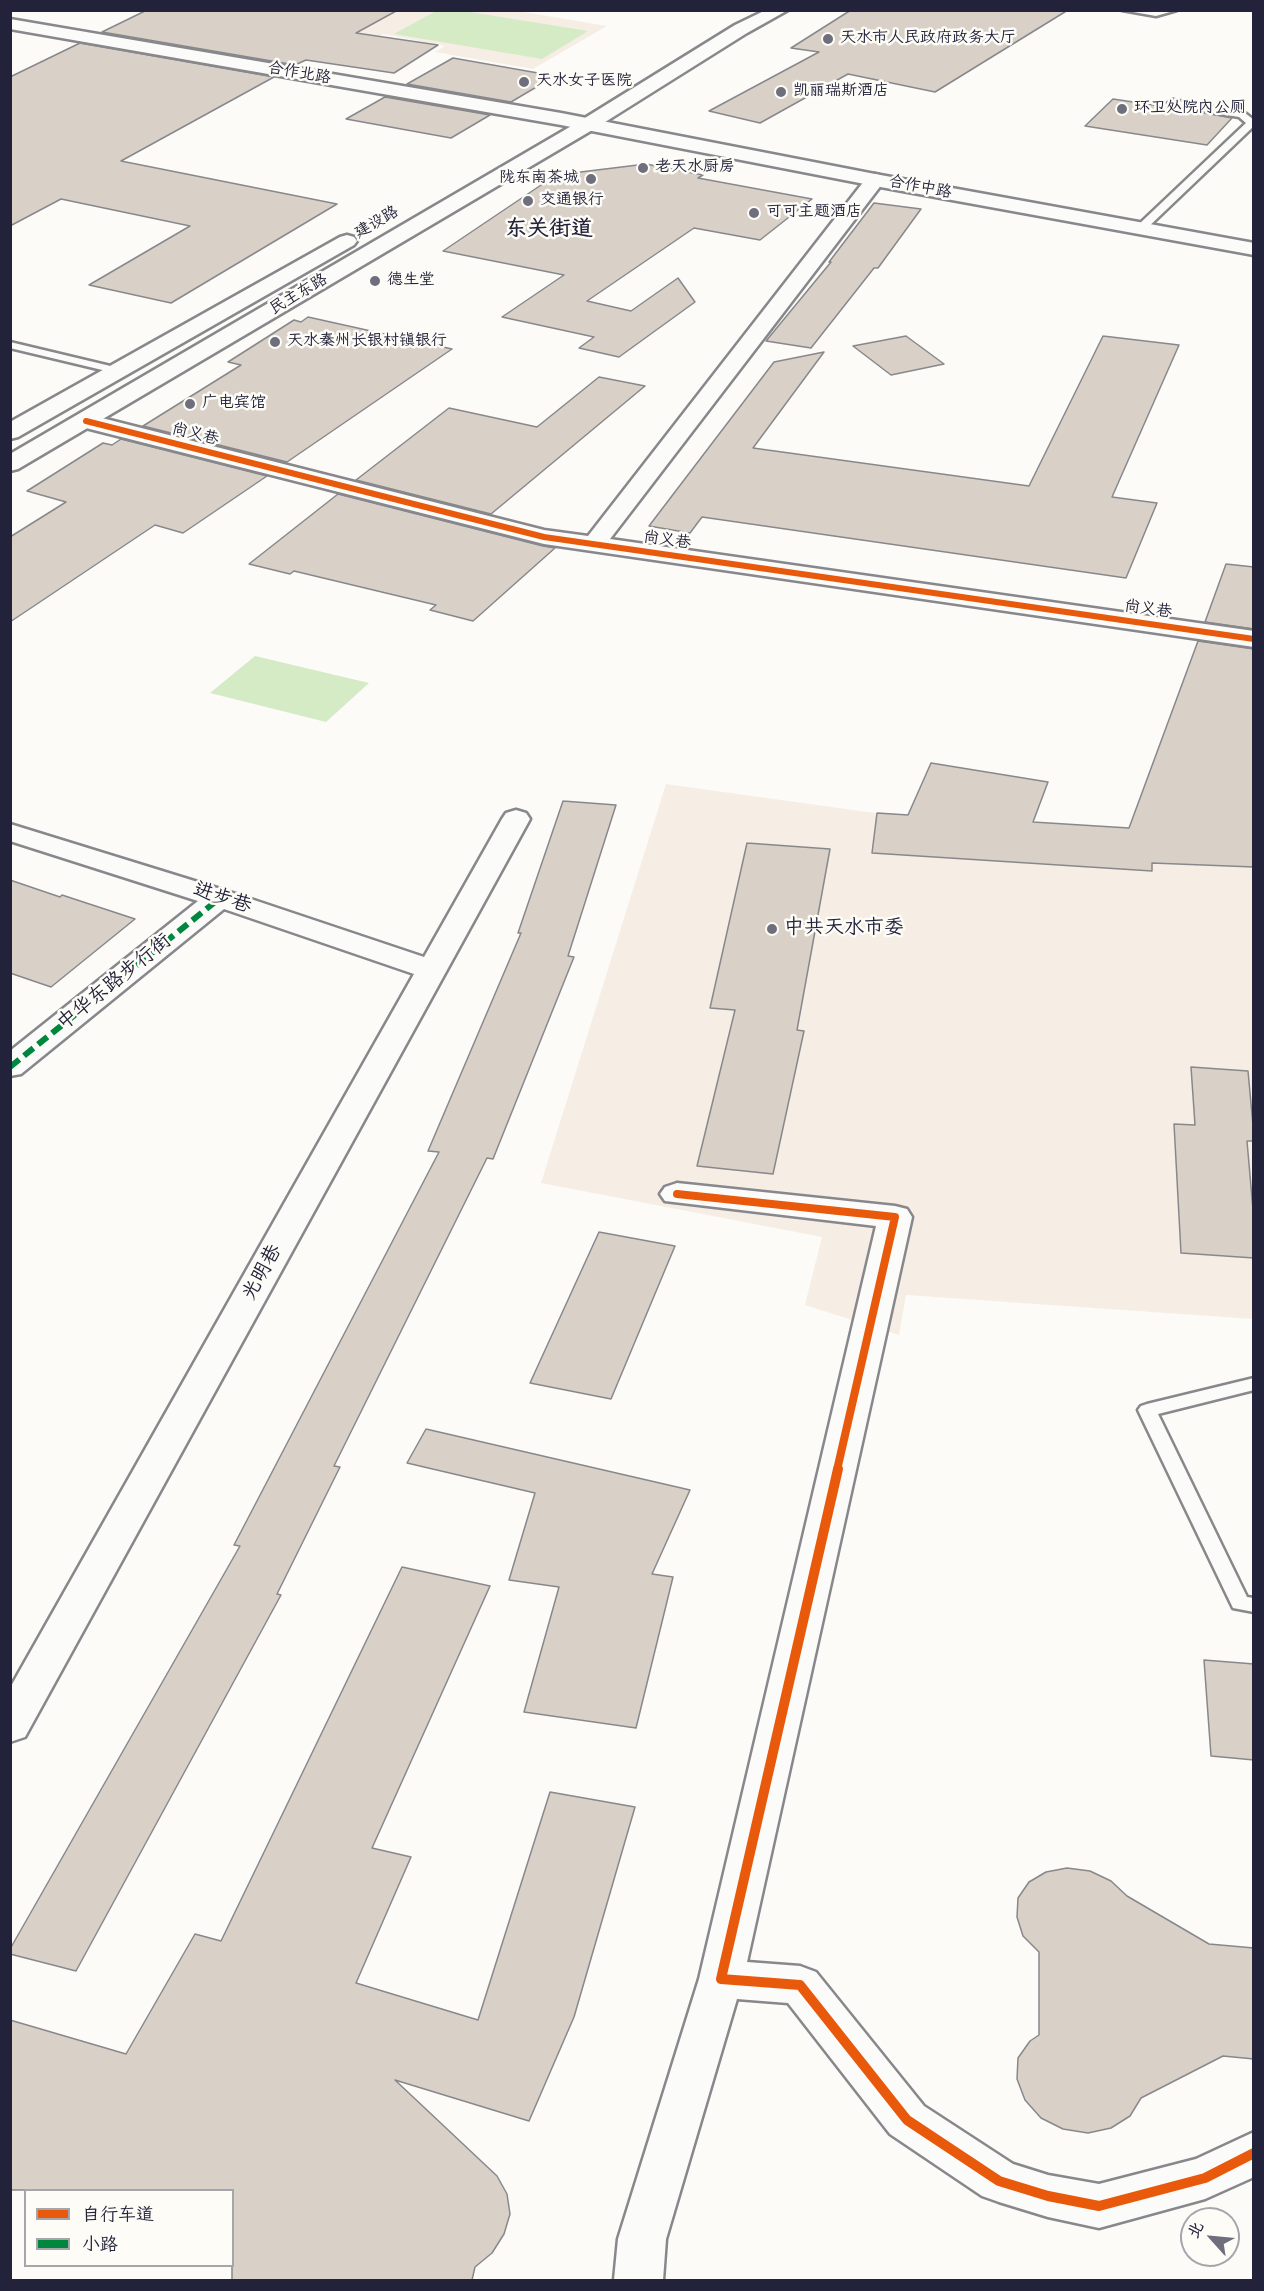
<!DOCTYPE html>
<html>
<head>
<meta charset="utf-8">
<style>
  body { margin:0 }
  #map { position:relative; width:1264px; height:2291px; overflow:hidden; background:#fcfbf8; font-family:"Architects Daughter","LXGW WenKai TC",sans-serif }
  canvas { display:block }
  .frame { position:absolute; inset:0; border:12px solid #22223b; pointer-events:none }
  .legend { position:absolute; left:24px; top:2189px; width:210px; height:78px; box-sizing:border-box; background:#fdfcf7; border:2px solid #a5a5ac; margin:0; padding:8px 10px; list-style:none; font-size:18px; color:#22223b }
  .legend li { display:flex; align-items:center; gap:12px; height:30px }
  .legend b { width:30px; border:2px solid #a5a5ac }
  .north { position:absolute; left:1180px; top:2207px; width:60px; height:60px; box-sizing:border-box; background:#fdfcf7; border:2px solid #a5a5ac; border-radius:50%; rotate:297deg; font-size:16px; font-weight:700; line-height:24px; text-align:center; color:#22223b }
  .north::after { content:''; display:block; margin:auto; width:21px; height:27px; background:#6e6e7d; clip-path:polygon(50% 0,100% 100%,50% 72%,0 100%) }
</style>
</head>
<body>
<div id="map">
<canvas width="1264" height="2291"></canvas>
<div class="frame"></div>
<ul class="legend">
<li><b style="height:8px;background:#e8590c"></b>自行车道</li>
<li><b style="height:8px;background:#00873e"></b>小路</li>
</ul>
<div class="north">北</div>
</div>
<script>
const g = document.querySelector('canvas').getContext('2d');
g.lineJoin = 'round';
function fillPath(path, color) {
  g.fillStyle = color;
  g.fill(path, 'evenodd');
}
function shape(rows) {
  const path = new Path2D();
  for (const r of rows) {
    path.moveTo(r[0], r[1]);
    for (let i = 2; i < r.length; i += 2) path.lineTo(r[i], r[i + 1]);
  }
  return path;
}
function stroke(path, color, width, dash) {
  g.strokeStyle = color;
  g.lineWidth = width;
  g.lineCap = dash ? 'butt' : 'round';
  g.setLineDash(dash || []);
  g.stroke(path);
}
function label(font, color, halo, rows, align = 'center') {
  g.font = font + ' "Architects Daughter","LXGW WenKai TC",sans-serif';
  g.lineWidth = 5;
  g.setLineDash([]);
  g.textBaseline = 'middle';
  g.strokeStyle = halo;
  g.fillStyle = color;
  for (const [text, x, y, turn = 0] of rows) {
    g.save();
    g.translate(x, y);
    g.rotate((+turn || 0) * Math.PI / 180);
    g.textAlign = isNaN(turn) ? turn : align;
    if (halo) g.strokeText(text, 0, 0);
    g.fillText(text, 0, 0);
    g.restore();
  }
}
fillPath(shape([
  [320,11,518,11,607,26,533,69,435,52,445,46,383,34,343,61],
  [666,784,911,818,1253,848,1253,1319,906,1295,899,1335,805,1305,822,1237,541,1183]
]), '#f6eee5');
fillPath(shape([
  [436,11,464,11,588,31,542,59,394,34],
  [255,656,369,683,326,722,210,693]
]), '#d4ebc5');
const building = shape([
  [147,10,398,10,356,33,438,45,394,73,306,60,295,65,102,32,147,10],
  [851,10,1068,10,935,92,848,74,760,123,709,111,819,52,791,48,851,10],
  [80,43,274,77,121,161,337,204,171,303,89,285,190,226,61,199,10,226,10,77,80,43],
  [453,58,555,76,511,102,407,84,453,58],
  [385,97,490,115,451,138,346,119,385,97],
  [1113,99,1188,110,1232,118,1207,145,1085,126,1113,99],
  [646,164,703,175,698,178,812,199,760,240,694,228,587,301,631,311,678,278,695,302,619,357,579,348,594,337,502,317,564,275,443,251,556,175,646,164],
  [874,203,921,209,878,268,874,268,811,348,766,341,831,262,829,262,874,203],
  [308,317,452,349,287,462,143,426,241,365,228,362,294,320,301,322,308,317],
  [906,336,944,364,891,375,853,346,906,336],
  [1103,336,1179,345,1112,497,1157,503,1126,578,702,517,690,533,649,526,774,362,824,352,753,448,1029,486,1103,336],
  [599,377,645,386,491,514,356,480,449,408,537,427,599,377],
  [121,439,267,476,183,533,155,525,10,622,10,537,66,502,27,491,103,443,112,445,121,439],
  [338,494,543,546,555,548,473,621,430,610,436,605,294,571,290,574,249,564,338,494],
  [1226,564,1254,567,1254,629,1205,622,1226,564],
  [1198,641,1254,649,1254,867,1152,863,1152,871,872,853,877,813,908,815,931,763,1048,782,1033,822,1129,828,1198,641],
  [563,801,616,805,568,956,574,957,493,1159,487,1158,334,1466,340,1467,277,1594,281,1595,76,1971,10,1954,10,1949,240,1546,234,1545,439,1152,428,1151,521,933,518,933,563,801],
  [747,843,830,849,797,1030,804,1031,773,1174,697,1166,735,1010,710,1008,747,843],
  [10,880,60,897,62,895,135,919,51,987,10,973,10,880],
  [1191,1067,1248,1071,1254,1136,1254,1141,1247,1141,1254,1221,1254,1258,1181,1253,1174,1124,1195,1125,1191,1067],
  [599,1232,675,1246,611,1399,530,1383,599,1232],
  [426,1429,690,1490,652,1574,673,1577,636,1728,524,1712,559,1587,509,1580,535,1493,407,1463,426,1429],
  [402,1567,490,1586,372,1848,411,1857,356,1983,478,2020,550,1792,635,1807,574,2017,529,2121,395,2080,497,2176,507,2194,510,2214,504,2234,492,2253,475,2267,472,2280,232,2280,232,2190,10,2190,10,2020,126,2054,195,1934,221,1941,402,1567],
  [1204,1660,1254,1664,1254,1760,1211,1756,1204,1660],
  [1067,1868,1090,1871,1111,1881,1127,1896,1209,1944,1254,1948,1254,2059,1223,2056,1141,2098,1130,2116,1111,2128,1088,2133,1063,2129,1041,2118,1025,2100,1017,2079,1018,2058,1030,2041,1039,2035,1039,1952,1023,1936,1017,1917,1018,1898,1029,1882,1046,1872,1067,1868]
]);
fillPath(building, '#d9d1c8');
stroke(building, '#88888c', 1.5);
const lane = shape([
  [1122,10,1177,10,1156,16,1122,10],
  [1173,100,1245,113,1254,120,1254,126,1144,231,1136,231,1136,227,1246,123,1239,117,1170,105,1168,103,1173,100],
  [10,342,123,369,124,371,119,374,10,348,10,342],
  [1254,1378,1254,1390,1158,1414,1247,1597,1254,1598,1254,1612,1233,1608,1138,1410,1141,1406,1147,1404,1254,1378]
]);
const street = shape([
  [875,174,882,176,885,180,882,184,610,539,1254,631,1254,647,544,544,78,426,75,421,78,416,86,414,544,530,588,536,868,176,875,174],
  [516,810,526,813,530,819,25,1737,10,1742,10,1688,414,974,224,909,21,1074,10,1076,10,1051,198,901,10,841,10,824,230,892,424,957,502,819,506,813,516,810],
  [677,1183,895,1206,907,1209,912,1217,747,1962,800,1966,816,1972,924,2106,1013,2164,1048,2175,1099,2184,1196,2159,1254,2132,1254,2177,1205,2199,1099,2228,1048,2217,999,2202,982,2196,890,2134,788,2003,737,1999,666,2239,663,2280,614,2280,618,2239,699,1979,876,1226,665,1201,660,1194,665,1187,677,1183]
]);
const secondary = shape([
  [10,19,561,113,875,174,1254,243,1254,255,875,186,561,125,10,29,10,19]
]);
const primary = shape([
  [766,10,788,10,747,33,594,129,18,469,10,471,10,454,580,121,735,25,766,10],
  [347,235,354,237,357,241,354,245,18,437,10,439,10,422,340,237,347,235]
]);
stroke(lane, '#88888c', 5);
stroke(street, '#88888c', 5);
stroke(secondary, '#88888c', 5);
stroke(primary, '#88888c', 5);
fillPath(lane, '#fbfbf9');
fillPath(street, '#fbfbf9');
fillPath(secondary, '#fbfbf9');
fillPath(primary, '#fbfbf9');
stroke(shape([
  [10,1067,220,898]
]), '#00873e', 6, [12, 6]);
stroke(shape([
  [86,421,544,537,1254,639]
]), '#e8590c', 6);
stroke(shape([
  [677,1194,895,1217,837,1470]
]), '#e8590c', 8);
stroke(shape([
  [838,1469,721,1979,800,1985,907,2120,999,2181,1048,2196,1099,2206,1205,2178,1254,2153]
]), '#e8590c', 10);
for (const [x, y, r, color] of [
  [828,39,6,"#6e6e7d"],
  [524,82,6,"#6e6e7d"],
  [781,92,6,"#6e6e7d"],
  [1122,109,6,"#6e6e7d"],
  [643,168,6,"#6e6e7d"],
  [591,179,6,"#6e6e7d"],
  [528,201,6,"#6e6e7d"],
  [754,213,6,"#6e6e7d"],
  [375,281,6,"#6e6e7d"],
  [275,342,6,"#6e6e7d"],
  [190,404,6,"#6e6e7d"],
  [772,929,6,"#6e6e7d"]
]) {
  const dot = new Path2D();
  dot.arc(x, y, r, 0, 2 * Math.PI);
  g.fillStyle = color;
  g.fill(dot);
  stroke(dot, '#fdfcf7', 2);
}
label('16px', '#22223b', '#fdfcf7', [
  ["天水市人民政府政务大厅",840,39],
  ["天水女子医院",536,82],
  ["凯丽瑞斯酒店",793,92],
  ["环卫处院内公厕",1134,109],
  ["老天水厨房",655,168],
  ["陇东南茶城",579,179,"right"],
  ["交通银行",540,201],
  ["可可主题酒店",766,213],
  ["德生堂",387,281],
  ["天水秦州长银村镇银行",287,342],
  ["广电宾馆",202,404]
], 'left');
label('16px', '#22223b', '#fdfcf7', [
  ["合作北路",299,74,10],
  ["合作中路",920,188,11],
  ["建设路",377,223,-30],
  ["民主东路",299,295,-31],
  ["尚义巷",195,435,14],
  ["尚义巷",667,541,8],
  ["尚义巷",1148,610,8]
]);
label('20px', '#22223b', '#fdfcf7', [
  ["进步巷",222,899,18],
  ["中华东路步行街",115,983,-39],
  ["光明巷",263,1273,-61]
]);
label('20px', '#22223b', '#fdfcf7', [
  ["中共天水市委",784,929]
], 'left');
label('bold 22px', '#22223b', '#fdfcf7', [
  ["东关街道",549,230]
]);
</script>
</body>
</html>
